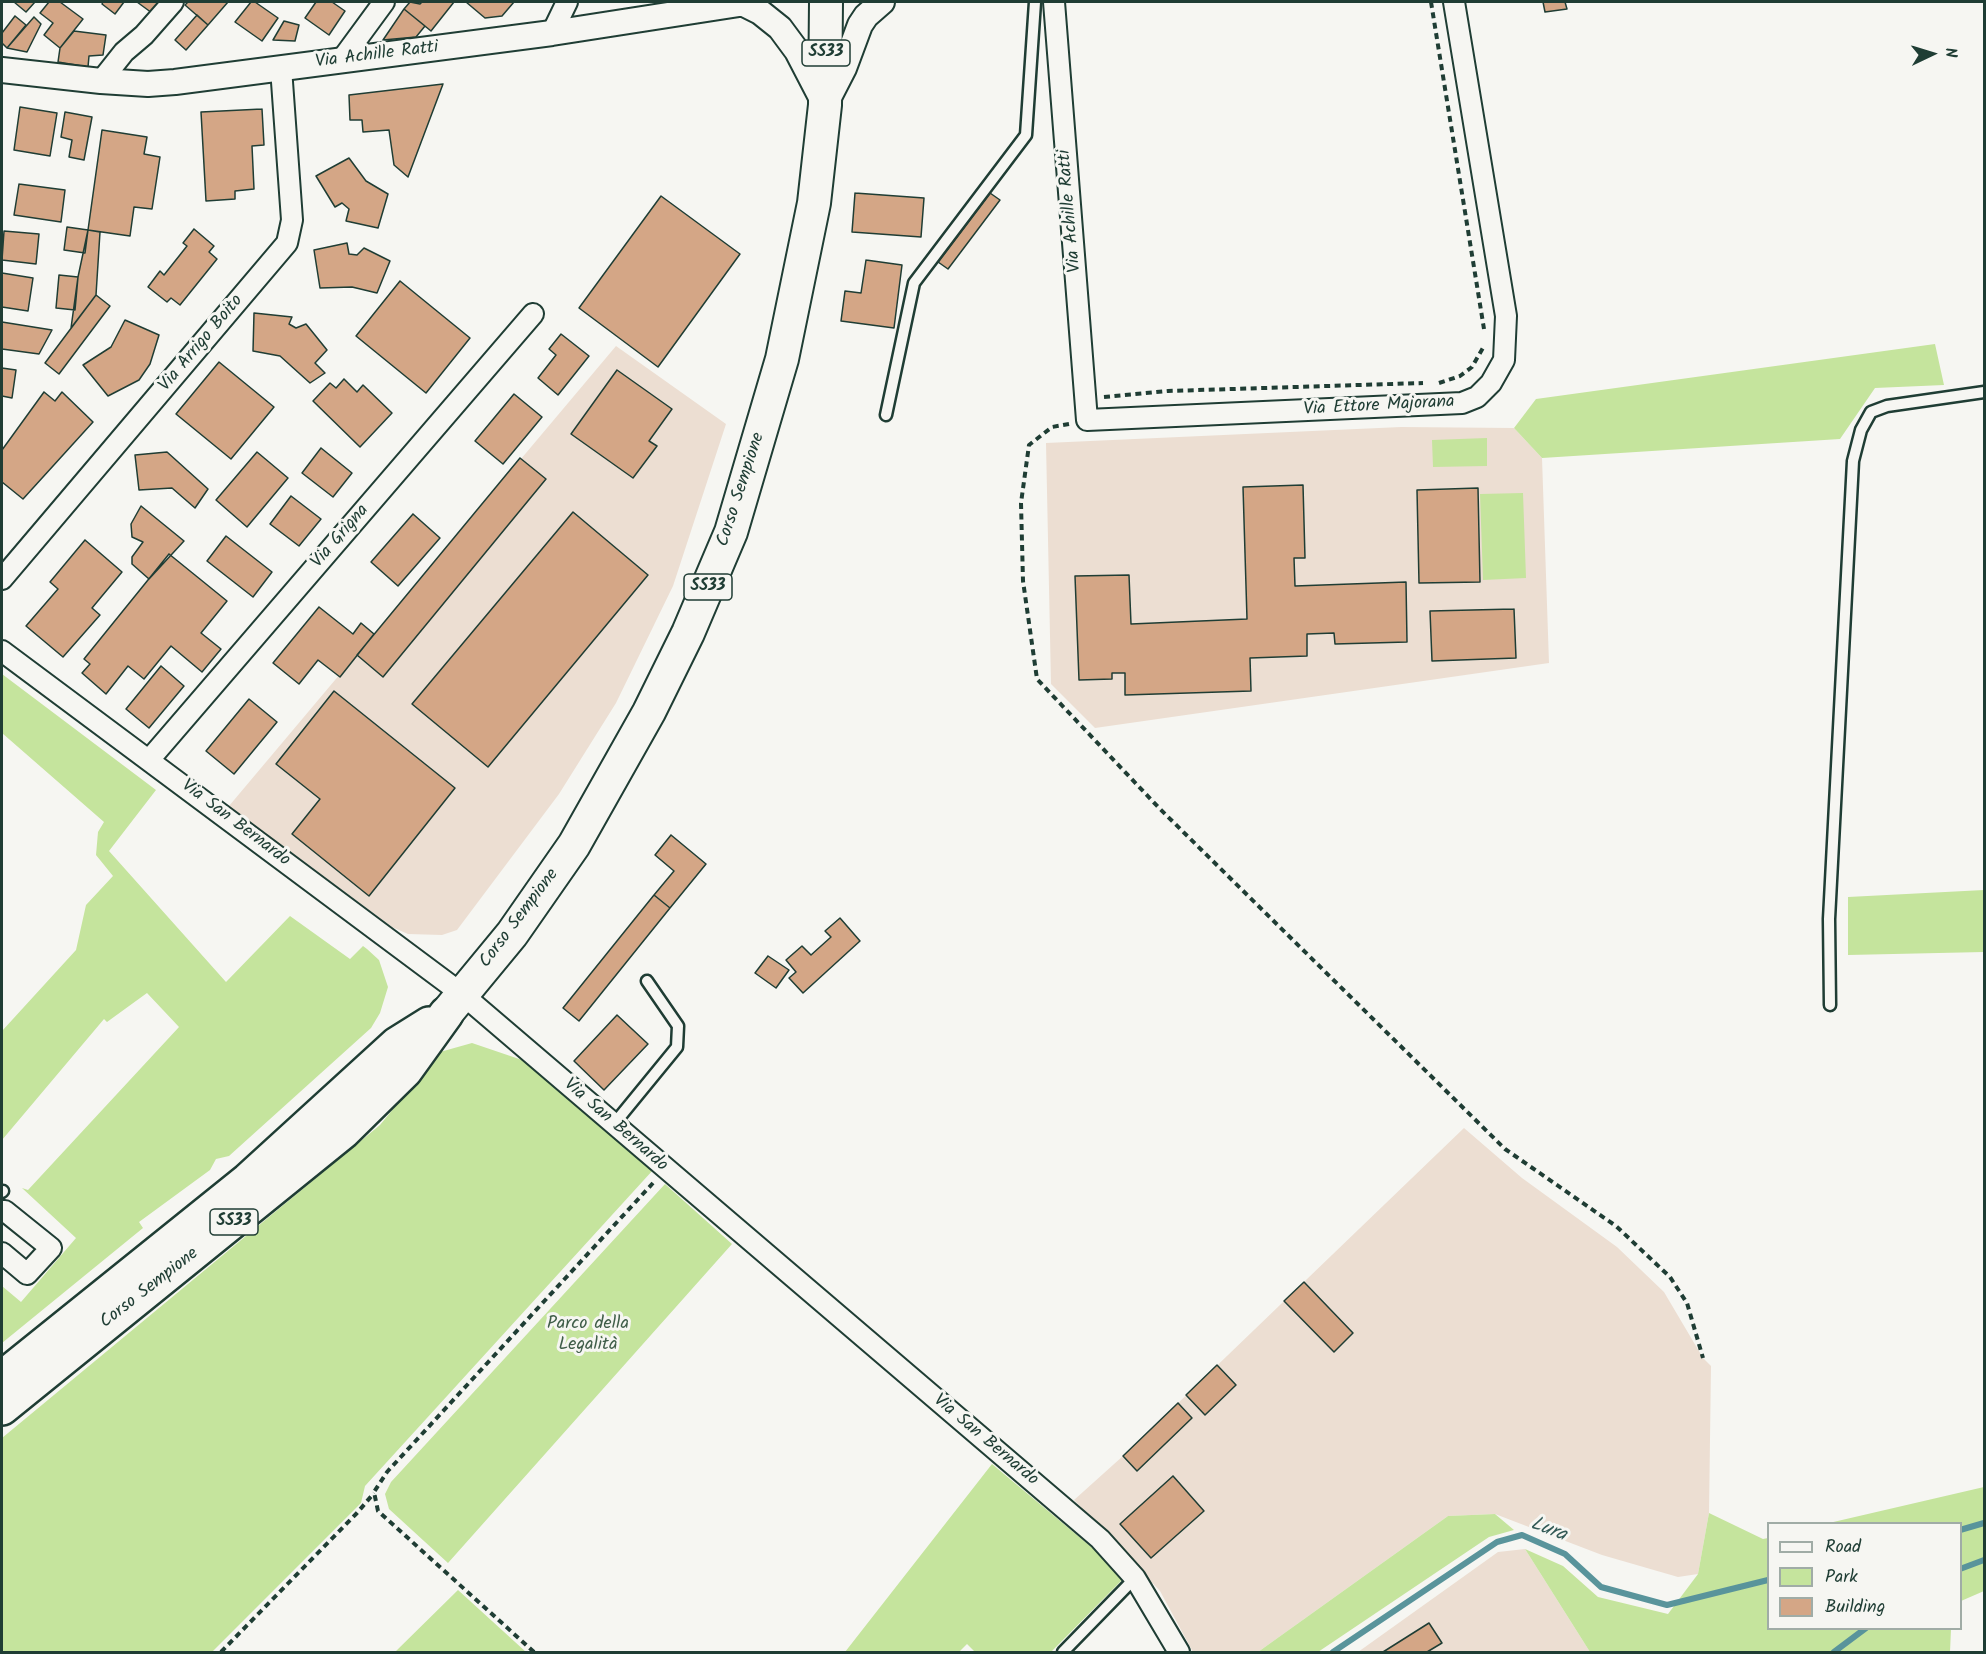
<!DOCTYPE html>
<html>
<head>
<meta charset="utf-8">
<style>
  body { margin:0 }
  #map { position:relative; width:1986px; height:1654px; overflow:hidden; background:#f6f6f2; font-family:Kalam,sans-serif }
  canvas { display:block }
  .frame { position:absolute; inset:0; border:3px solid #1f3d34; pointer-events:none }
  .legend { position:absolute; left:1767px; top:1522px; width:195px; height:108px; box-sizing:border-box; background:#f6f6f2; border:2px solid #a0aca6; margin:0; padding:8px 10px; list-style:none; font-size:18px; color:#1f3d34 }
  .legend li { display:flex; align-items:center; gap:12px; height:30px }
  .legend b { width:30px; border:2px solid #a0aca6 }
  .north { position:absolute; left:1902px; top:24px; width:60px; height:60px; -webkit-text-stroke:4px #f6f6f2; paint-order:stroke; rotate:86deg; font-size:16px; font-weight:700; line-height:24px; text-align:center; color:#1f3d34 }
  .north::after { content:''; display:block; margin:auto; width:21px; height:27px; background:#1f3d34; clip-path:polygon(50% 0,100% 100%,50% 72%,0 100%) }
</style>
</head>
<body>
<div id="map">
<canvas width="1986" height="1654"></canvas>
<div class="frame"></div>
<ul class="legend">
<li><b style="height:8px;background:#f6f6f2"></b>Road</li>
<li><b style="height:16px;background:#c5e49d"></b>Park</li>
<li><b style="height:16px;background:#d4a686"></b>Building</li>
</ul>
<div class="north">N</div>
</div>
<script>
const g = document.querySelector('canvas').getContext('2d');
g.lineJoin = 'round';
function fillPath(path, color) {
  g.fillStyle = color;
  g.fill(path, 'evenodd');
}
function shape(rows) {
  const path = new Path2D();
  for (const r of rows) {
    path.moveTo(r[0], r[1]);
    for (let i = 2; i < r.length; i += 2) path.lineTo(r[i], r[i + 1]);
  }
  return path;
}
function stroke(path, color, width, dash) {
  g.strokeStyle = color;
  g.lineWidth = width;
  g.lineCap = dash ? 'butt' : 'round';
  g.setLineDash(dash || []);
  g.stroke(path);
}
function label(font, color, halo, rows, align = 'center') {
  g.font = font + ' Kalam,sans-serif';
  g.lineWidth = 6;
  g.setLineDash([]);
  g.textBaseline = 'middle';
  g.strokeStyle = halo;
  g.fillStyle = color;
  for (const [text, x, y, turn = 0] of rows) {
    g.save();
    g.translate(x, y);
    g.rotate((+turn || 0) * Math.PI / 180);
    g.textAlign = isNaN(turn) ? turn : align;
    if (halo) g.strokeText(text, 0, 0);
    g.fillText(text, 0, 0);
    g.restore();
  }
}
fillPath(shape([
  [616,346,726,424,673,586,616,703,559,794,457,930,442,935,408,934,392,927,229,806],
  [1401,427,1514,428,1542,458,1549,663,1095,728,1051,684,1046,443],
  [1464,1128,1522,1178,1617,1247,1664,1292,1703,1358,1711,1366,1709,1513,1698,1574,1678,1577,1602,1555,1495,1514,1448,1516,1258,1652,1193,1652,1160,1591,1074,1500,1123,1456],
  [1525,1549,1590,1652,1358,1652,1498,1552]
]), '#ecded2');
fillPath(shape([
  [1935,344,1944,385,1875,388,1840,439,1542,458,1514,428,1536,399],
  [1487,438,1487,466,1433,467,1432,440],
  [1523,493,1526,578,1483,580,1480,494],
  [2,674,156,790,109,851,226,982,290,916,350,959,363,946,367,949,379,960,388,987,380,1013,371,1028,229,1156,216,1159,210,1170,139,1222,143,1228,2,1343,2,1286,21,1302,76,1238,22,1188,28,1190,179,1027,147,993,107,1022,104,1019,2,1140,2,1031,76,950,86,905,113,876,96,855,98,832,104,822,2,733],
  [1984,890,1984,952,1848,955,1848,897],
  [472,1043,525,1061,653,1170,365,1486,361,1503,212,1652,2,1652,2,1438,380,1125,440,1052],
  [665,1184,732,1244,448,1563,389,1509,385,1494,391,1482],
  [992,1464,1114,1566,1123,1579,1051,1652,975,1652,967,1644,959,1652,845,1652],
  [1984,1487,1984,1591,1961,1601,1960,1524,1829,1523],
  [1709,1513,1763,1539,1768,1538,1768,1628,1951,1629,1950,1652,1590,1652,1525,1549,1563,1566,1598,1597,1668,1614,1698,1574],
  [1495,1514,1514,1530,1489,1537,1318,1652,1258,1652,1448,1516],
  [458,1590,526,1652,395,1652]
]), '#c5e49d');
stroke(shape([
  [1960,1530,1984,1523],
  [1960,1569,1984,1560],
  [1333,1652,1497,1542,1522,1535,1565,1554,1601,1587,1667,1605,1768,1580],
  [1834,1652,1866,1628]
]), '#59949b', 6);
const building = shape([
  [14,2,35,2,26,12,14,2],
  [49,2,60,2,83,19,60,48,44,35,53,23,40,13,49,2],
  [103,2,124,2,115,14,102,4,103,2],
  [137,2,160,2,152,13,137,2],
  [188,2,228,2,208,25,185,5,188,2],
  [251,2,255,2,278,18,262,41,235,22,251,2],
  [316,2,332,2,345,11,329,35,305,18,316,2],
  [410,2,420,4,422,2,454,2,431,31,404,9,410,2],
  [466,2,514,2,502,16,485,18,466,2],
  [1543,2,1565,2,1567,9,1545,12,1543,2],
  [404,9,425,26,416,37,383,40,404,9],
  [197,15,208,25,186,50,175,40,197,15],
  [15,16,26,25,7,48,2,43,2,33,15,16],
  [34,17,41,24,27,52,7,48,34,17],
  [284,21,299,25,295,41,273,40,284,21],
  [74,31,106,35,103,55,89,56,88,67,58,62,60,48,74,31],
  [443,84,408,177,394,165,389,130,363,132,362,120,350,120,349,95,443,84],
  [20,107,57,113,50,156,14,150,20,107],
  [262,109,264,145,252,146,254,189,235,191,235,199,206,201,201,112,262,109],
  [65,112,92,117,84,160,69,157,72,140,61,137,65,112],
  [102,130,147,137,144,154,160,157,152,209,134,207,130,236,88,230,102,130],
  [349,158,366,181,388,194,378,228,346,221,349,209,342,203,335,207,316,176,349,158],
  [19,184,65,190,61,222,14,215,19,184],
  [855,193,924,198,921,237,852,232,855,193],
  [990,193,1000,200,948,269,938,262,990,193],
  [661,196,740,254,658,367,579,308,661,196],
  [67,227,88,230,85,253,64,250,67,227],
  [194,229,214,246,209,252,217,259,180,305,171,298,167,302,148,287,160,271,164,275,187,246,183,243,194,229],
  [88,230,100,232,96,295,71,328,78,277,88,230],
  [4,231,39,234,36,264,2,260,4,231],
  [347,243,349,254,357,255,364,248,390,261,377,293,352,287,320,288,314,250,347,243],
  [866,260,902,265,894,328,841,321,845,291,861,293,866,260],
  [2,273,33,278,28,311,2,307,2,273],
  [59,275,78,277,75,310,56,308,59,275],
  [400,281,470,338,426,393,356,336,400,281],
  [96,295,110,306,59,374,45,363,96,295],
  [254,313,292,317,289,324,296,328,306,324,327,350,315,363,325,373,310,383,280,356,253,351,254,313],
  [125,320,159,335,150,364,139,380,108,396,83,365,111,347,125,320],
  [2,322,52,330,39,354,2,349,2,322],
  [561,334,589,356,558,395,538,378,556,355,549,349,561,334],
  [219,362,274,407,231,459,176,414,219,362],
  [2,368,16,370,12,398,2,396,2,368],
  [617,370,672,409,649,441,657,446,633,478,571,434,617,370],
  [344,379,357,392,363,385,392,413,360,447,313,401,330,383,336,388,344,379],
  [44,392,55,401,62,392,93,422,23,499,2,482,2,450,44,392],
  [514,394,542,417,503,464,475,441,514,394],
  [321,448,352,473,333,497,302,473,321,448],
  [167,452,208,489,195,508,172,488,139,490,135,455,167,452],
  [257,452,288,478,247,527,216,500,257,452],
  [520,458,546,479,383,677,357,655,520,458],
  [1303,485,1305,558,1294,558,1295,586,1406,582,1407,642,1335,644,1334,633,1307,634,1307,656,1250,658,1251,691,1125,695,1125,673,1112,673,1112,679,1079,680,1075,576,1129,575,1131,624,1247,619,1243,487,1303,485],
  [1478,488,1480,582,1419,583,1417,490,1478,488],
  [291,496,321,519,299,546,270,524,291,496],
  [141,506,184,541,149,579,132,564,132,557,143,542,132,537,131,524,141,506],
  [573,512,648,575,488,767,412,704,573,512],
  [413,514,440,538,398,586,371,562,413,514],
  [226,536,272,572,253,597,207,561,226,536],
  [85,540,122,572,92,608,100,615,63,657,26,626,58,589,50,582,85,540],
  [169,554,227,601,201,633,221,649,202,672,171,646,144,679,128,666,106,694,82,673,90,664,84,659,169,554],
  [319,607,353,634,361,623,374,634,340,677,318,660,299,684,273,663,319,607],
  [1514,609,1516,658,1432,661,1430,611,1514,609],
  [161,666,184,686,149,728,126,709,161,666],
  [334,691,455,788,369,896,292,834,320,799,276,764,334,691],
  [249,699,277,722,234,774,206,751,249,699],
  [671,835,706,864,670,908,654,895,674,871,655,855,671,835],
  [654,895,670,908,579,1021,563,1008,654,895],
  [840,918,860,941,803,993,789,978,796,972,786,960,802,946,811,955,831,937,825,931,840,918],
  [768,956,789,970,776,988,755,973,768,956],
  [617,1015,648,1044,604,1090,574,1061,617,1015],
  [1304,1282,1353,1333,1334,1352,1284,1301,1304,1282],
  [1217,1365,1236,1385,1205,1415,1186,1395,1217,1365],
  [1178,1403,1192,1418,1137,1471,1123,1456,1178,1403],
  [1173,1476,1204,1511,1151,1558,1120,1524,1173,1476],
  [1429,1623,1442,1643,1427,1652,1383,1652,1429,1623]
]);
fillPath(building, '#d4a686');
stroke(building, '#1f3d34', 1.5);
const service = shape([
  [886,415,914,283,1026,135,1035,2],
  [1830,1005,1829,919,1853,461,1861,430,1871,412,1887,406,1984,392],
  [614,1124,677,1047,678,1026,647,981],
  [2,1192,3,1191],
  [1063,1652,1135,1578]
]);
const minor = shape([
  [1054,2,1087,420,1462,403,1477,397,1491,383,1504,360,1506,316,1454,2],
  [552,33,567,2],
  [340,62,384,2],
  [101,81,124,52,144,35,173,2],
  [2,579,287,243,292,220,281,68],
  [2,651,462,994,1100,1539,1135,1578,1179,1652],
  [149,760,533,314],
  [2,1211,5,1211,51,1248,27,1274,2,1253]
]);
const tertiary = shape([
  [742,3,760,12,780,28,797,51,824,103],
  [2,70,101,81,148,84,175,82,552,33,752,2],
  [826,103,844,68,860,25,866,16,882,2]
]);
const primary = shape([
  [446,1014,512,934,574,845,649,712,688,633,731,532,782,359,814,203,825,105,826,2]
]);
const trunk = shape([
  [2,1378,248,1180,397,1044,429,1024],
  [2,1408,343,1132,405,1071,446,1014]
]);
stroke(service, '#1f3d34', 15);
stroke(minor, '#1f3d34', 24);
stroke(tertiary, '#1f3d34', 28);
stroke(primary, '#1f3d34', 36);
stroke(trunk, '#1f3d34', 38);
stroke(shape([
  [1431,2,1484,329],
  [1439,383,1460,376,1472,367,1484,346],
  [1104,397,1168,391,1423,383],
  [1069,424,1052,427,1029,445,1021,503,1023,581,1037,679,1160,809,1505,1149,1616,1226,1670,1277,1687,1303,1703,1358],
  [221,1652,357,1513,374,1493],
  [534,1652,378,1511,374,1492,387,1472,653,1183]
]), '#1f3d34', 4, [6, 4.5]);
stroke(service, '#f6f6f2', 10);
stroke(minor, '#f6f6f2', 20);
stroke(tertiary, '#f6f6f2', 24);
stroke(primary, '#f6f6f2', 32);
stroke(trunk, '#f6f6f2', 33);
for (const [x, y, w] of [
  [826,53,48],
  [708,587,48],
  [234,1222,48]
]) {
  const box = new Path2D();
  box.roundRect(x - w / 2, y - 13, w, 26, 4.5);
  g.fillStyle = '#f6f6f2';
  g.fill(box);
  stroke(box, '#1f3d34', 1.5);
}
label('bold 16px', '#1f3d34', null, [
  ["SS33",826,53],
  ["SS33",708,587],
  ["SS33",234,1222]
]);
label('18px', '#1f3d34', '#f6f6f2', [
  ["Via Achille Ratti",377,56,-7],
  ["Via Achille Ratti",1071,211,-95],
  ["Via Arrigo Boito",202,344,-50],
  ["Via Ettore Majorana",1379,407,-3],
  ["Corso Sempione",742,490,-72],
  ["Via Grigna",341,537,-49],
  ["Via San Bernardo",235,824,37],
  ["Corso Sempione",520,919,-53],
  ["Via San Bernardo",615,1126,41],
  ["Corso Sempione",150,1289,-38],
  ["Via San Bernardo",985,1441,40]
]);
label('18px', '#405e49', '#f6f6f2', [
  ["Parco della",588,1325],
  ["Legalità",588,1346]
]);
label('italic 20px', '#325a56', '#f6f6f2', [
  ["Lura",1548,1531,21]
]);
</script>
</body>
</html>
